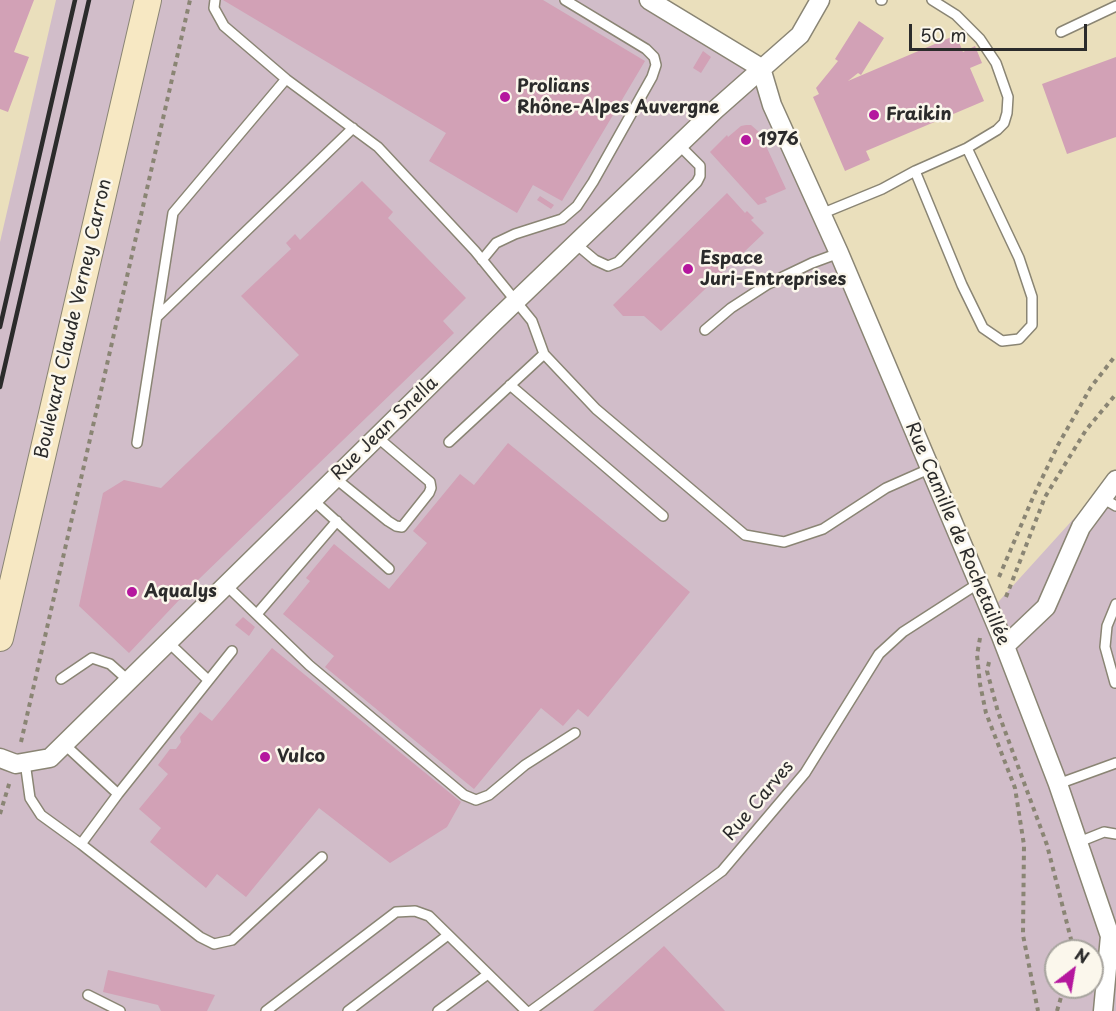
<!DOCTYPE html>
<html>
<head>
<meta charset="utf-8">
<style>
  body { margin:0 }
  #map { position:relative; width:1116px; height:1011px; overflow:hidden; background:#eadfbc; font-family:"Playpen Sans",sans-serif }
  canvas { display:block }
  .north { position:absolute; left:1044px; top:939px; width:60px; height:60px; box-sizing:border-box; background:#fbf7ec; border:2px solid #a8a59f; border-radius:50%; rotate:31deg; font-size:16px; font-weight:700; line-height:24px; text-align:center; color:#2b2b2b }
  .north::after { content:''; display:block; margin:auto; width:21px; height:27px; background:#b5179e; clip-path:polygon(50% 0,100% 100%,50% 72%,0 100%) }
  .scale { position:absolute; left:909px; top:24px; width:178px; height:27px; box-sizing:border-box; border:3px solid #2b2b2b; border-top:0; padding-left:8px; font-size:18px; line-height:21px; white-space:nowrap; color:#2b2b2b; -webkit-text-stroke:4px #fbf7ec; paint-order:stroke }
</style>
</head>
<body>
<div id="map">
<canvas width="1116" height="1011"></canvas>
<div class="north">N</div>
<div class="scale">50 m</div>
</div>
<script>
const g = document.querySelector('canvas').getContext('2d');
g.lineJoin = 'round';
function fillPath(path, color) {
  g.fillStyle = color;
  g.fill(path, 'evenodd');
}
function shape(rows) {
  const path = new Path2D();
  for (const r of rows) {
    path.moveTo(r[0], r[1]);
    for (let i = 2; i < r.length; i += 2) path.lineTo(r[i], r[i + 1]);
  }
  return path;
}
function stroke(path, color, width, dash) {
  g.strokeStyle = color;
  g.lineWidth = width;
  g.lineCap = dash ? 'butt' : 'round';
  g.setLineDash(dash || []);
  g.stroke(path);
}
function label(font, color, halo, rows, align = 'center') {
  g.font = font + ' "Playpen Sans",sans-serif';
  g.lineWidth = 5;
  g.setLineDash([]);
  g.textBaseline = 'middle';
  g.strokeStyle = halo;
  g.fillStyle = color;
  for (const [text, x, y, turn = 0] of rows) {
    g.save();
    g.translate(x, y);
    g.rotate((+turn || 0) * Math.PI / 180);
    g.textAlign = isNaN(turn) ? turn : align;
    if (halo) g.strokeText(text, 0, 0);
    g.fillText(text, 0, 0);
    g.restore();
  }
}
fillPath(shape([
  [56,0,652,0,765,68,990,611,1116,472,1116,1011,0,1011,0,242],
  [1056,951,1092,951,1092,987,1056,987]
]), '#d1bdc9');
fillPath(shape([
  [0,0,34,0,14,52,29,57,8,112,0,109],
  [223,0,543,0,645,61,562,201,533,185,517,213,429,161,446,133],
  [859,21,884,38,861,75,858,73,848,81,956,35,963,52,975,46,982,63,970,68,984,101,866,151,870,160,845,171,813,97,819,94,816,88,838,61,835,59],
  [703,51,711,57,701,73,693,68],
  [1116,57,1116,137,1067,154,1042,84],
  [746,125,751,125,760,133,786,189,765,198,767,202,758,205,710,152,727,135,728,137,741,126],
  [362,181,393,212,388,218,466,298,443,321,454,333,199,579,129,653,79,606,103,493,124,480,161,488,299,355,241,296,291,249,286,243,295,234,300,240],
  [727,193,745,213,747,211,754,218,751,220,764,233,661,331,644,316,623,316,613,305],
  [540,196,554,205,551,209,537,200],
  [508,443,690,592,588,717,578,709,563,726,541,708,474,789,325,667,334,656,283,614,310,581,306,578,334,544,389,589,427,543,413,531,460,474,474,485],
  [243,617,255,627,249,636,235,625],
  [272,648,461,802,447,827,390,863,319,808,246,897,217,874,206,888,150,842,161,828,139,809,168,774,158,765,170,749,176,749,181,742,180,737,200,712,212,721],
  [664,946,725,1011,593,1011],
  [108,970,215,995,207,1011,161,1011,158,1005,103,992]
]), '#d2a1b6');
const lane = shape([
  [215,0,214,8,224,26,286,79],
  [881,0,882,0],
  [1061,32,1116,6],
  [915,171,962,285,983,328,1002,341,1019,339,1032,325,1032,297,1019,258,967,148],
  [821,214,882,189,915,171,967,148,997,130,1004,123,1007,113,1008,97,996,63,980,39,956,15,932,0],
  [576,244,595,260,608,266,618,262,697,182,700,176,700,166,679,145],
  [482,260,496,243,515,234,562,219,577,206,593,182,652,77,656,65,654,57,646,49,565,0],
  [157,317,353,128],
  [705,330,731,308,768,284,812,263,839,253],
  [510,385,663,516],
  [449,442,544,354],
  [137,443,173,213,286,79,378,147,475,251,532,321,544,354,596,409,745,535,784,542,823,529,886,488,929,469],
  [335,478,388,521,396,526,402,527,429,493,431,488,430,482,377,437],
  [1102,498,1116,506],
  [313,500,389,569],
  [226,585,309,665,464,795,476,800,489,795,525,765,575,733],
  [257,614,337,521],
  [168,642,208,680],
  [232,651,118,794,81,844,200,937,214,944,232,940,322,857],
  [61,679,92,658,110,664,129,681],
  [1115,683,1105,647,1107,626,1116,604],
  [64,744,118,794],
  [25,762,30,798,41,815,81,844],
  [1058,784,1116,763],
  [1079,842,1104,832,1116,834],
  [88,995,120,1011],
  [266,1011,396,912,415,911,429,916,526,1011],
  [348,1011,448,935],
  [438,1011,488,974],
  [531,1011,722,871,805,773,879,654,903,632,979,583]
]);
const street = shape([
  [649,0,761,68],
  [761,68,772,105,839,253,1001,636,1058,784,1110,936,1103,1011],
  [1005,646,1046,607,1081,527,1116,480],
  [0,758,16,764,50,758,493,323,715,110,800,35,820,0]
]);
const secondary = shape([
  [0,638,148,0]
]);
stroke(lane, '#8a8574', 12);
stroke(street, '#8a8574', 21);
stroke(secondary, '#8a8574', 28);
stroke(shape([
  [999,577,1034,495,1058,445,1091,387,1116,355],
  [1006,597,1045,497,1086,430,1116,394],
  [980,638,977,655,980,684,986,713,1015,788,1024,845,1023,935,1038,1011],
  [989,662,987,671,998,712,1047,845,1074,951],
  [21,742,190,0],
  [0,814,10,781],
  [1057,1011,1064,987]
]), '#8a8574', 4, [4.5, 4.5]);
stroke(lane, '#fff', 9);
stroke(street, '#fff', 18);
stroke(secondary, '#f7e8c3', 26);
stroke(shape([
  [0,327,75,0],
  [0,387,89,0]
]), '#2b2b2b', 4.5);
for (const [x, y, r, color] of [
  [505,97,6,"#b5179e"],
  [874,115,6,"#b5179e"],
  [746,140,6,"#b5179e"],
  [688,269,6,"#b5179e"],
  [132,592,6,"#b5179e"],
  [265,757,6,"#b5179e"]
]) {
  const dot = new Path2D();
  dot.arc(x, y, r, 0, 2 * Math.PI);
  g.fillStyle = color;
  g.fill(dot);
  stroke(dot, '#fbf7ec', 2);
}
label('bold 18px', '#2b2b2b', '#fbf7ec', [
  ["Prolians",517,87],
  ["Rhône-Alpes Auvergne",517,108],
  ["Fraikin",886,115],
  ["1976",758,140],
  ["Espace",700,259],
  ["Juri-Entreprises",700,280],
  ["Aqualys",144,592],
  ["Vulco",277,757]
], 'left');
label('18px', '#2b2b2b', '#fbf7ec', [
  ["Boulevard Claude Verney Carron",74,319,-77],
  ["Rue Jean Snella",385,429,-44],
  ["Rue Camille de Rochetaillée",957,534,67],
  ["Rue Carves",759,801,-50]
]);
</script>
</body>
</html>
